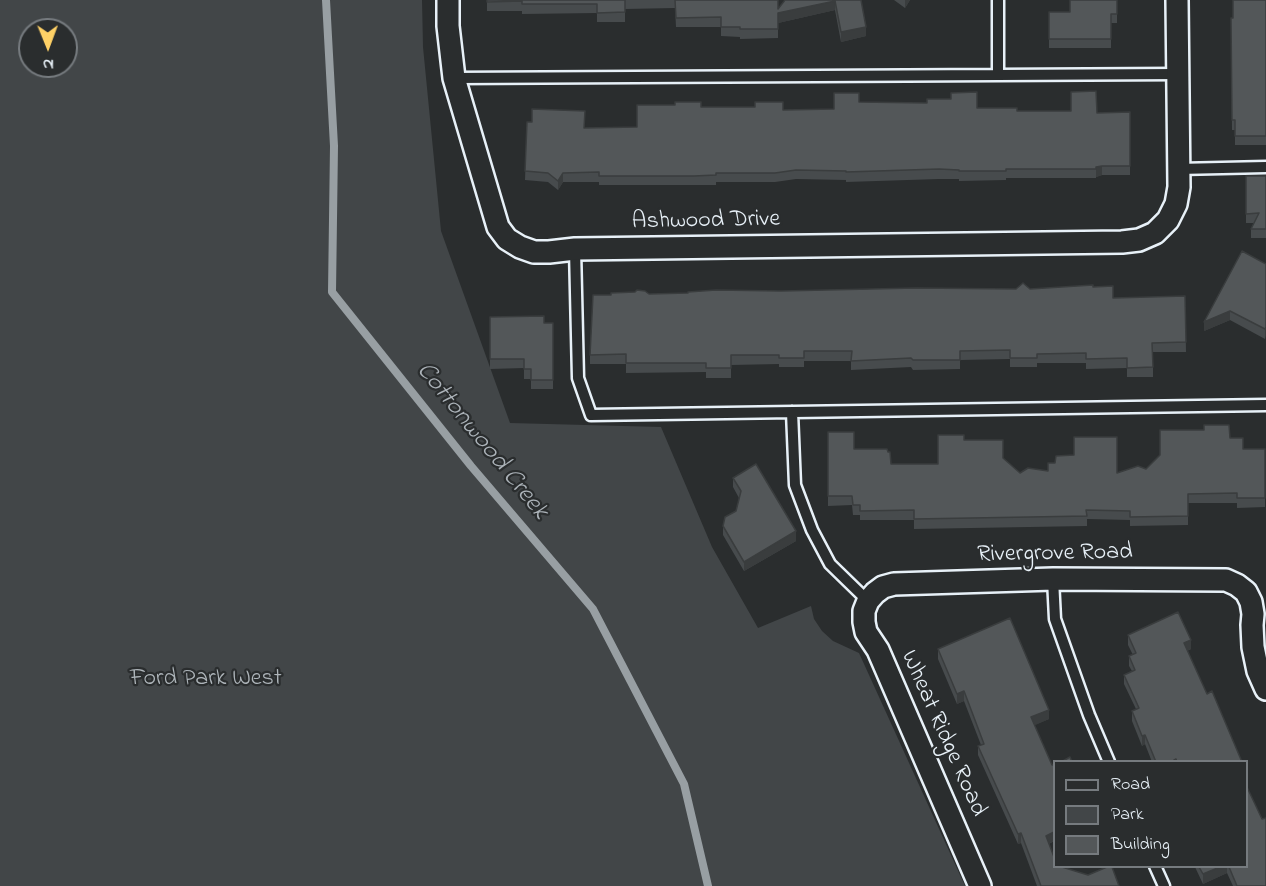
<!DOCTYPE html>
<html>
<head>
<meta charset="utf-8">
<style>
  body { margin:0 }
  #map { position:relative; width:1266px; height:886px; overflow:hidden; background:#2a2d2e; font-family:"Indie Flower",sans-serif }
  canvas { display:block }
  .legend { position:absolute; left:1053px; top:760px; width:195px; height:108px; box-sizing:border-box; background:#2a2d2e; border:2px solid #767b7f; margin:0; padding:8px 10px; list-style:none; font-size:18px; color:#e8f1f8 }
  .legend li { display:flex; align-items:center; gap:12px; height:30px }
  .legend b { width:30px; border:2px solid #767b7f }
  .north { position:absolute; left:18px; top:18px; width:60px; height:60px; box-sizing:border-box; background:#2a2d2e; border:2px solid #767b7f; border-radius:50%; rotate:179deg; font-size:16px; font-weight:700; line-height:24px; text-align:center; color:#e8f1f8 }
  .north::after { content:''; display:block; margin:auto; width:21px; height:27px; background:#ffd166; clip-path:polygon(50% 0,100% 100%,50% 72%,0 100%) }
</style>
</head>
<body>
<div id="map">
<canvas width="1266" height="886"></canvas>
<ul class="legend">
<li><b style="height:8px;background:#2a2d2e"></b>Road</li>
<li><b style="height:16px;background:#424648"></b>Park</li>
<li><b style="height:16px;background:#535759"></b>Building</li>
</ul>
<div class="north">N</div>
</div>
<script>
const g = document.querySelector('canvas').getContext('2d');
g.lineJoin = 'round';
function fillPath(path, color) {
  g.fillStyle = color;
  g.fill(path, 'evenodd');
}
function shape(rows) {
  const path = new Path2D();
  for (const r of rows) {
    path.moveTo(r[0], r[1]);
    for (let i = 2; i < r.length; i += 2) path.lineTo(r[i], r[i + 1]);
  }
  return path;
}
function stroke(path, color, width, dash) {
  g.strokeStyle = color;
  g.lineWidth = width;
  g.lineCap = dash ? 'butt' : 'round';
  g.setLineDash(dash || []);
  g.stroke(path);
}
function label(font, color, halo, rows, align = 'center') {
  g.font = font + ' "Indie Flower",sans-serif';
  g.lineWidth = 4.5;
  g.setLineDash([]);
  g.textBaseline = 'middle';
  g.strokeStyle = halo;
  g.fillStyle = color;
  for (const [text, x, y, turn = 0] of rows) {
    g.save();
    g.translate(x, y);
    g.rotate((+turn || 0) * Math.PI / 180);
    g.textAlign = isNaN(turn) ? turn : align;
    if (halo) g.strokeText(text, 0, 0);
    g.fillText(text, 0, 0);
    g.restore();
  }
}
fillPath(shape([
  [0,0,422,0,423,47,441,231,510,423,661,427,712,547,758,628,811,606,814,619,822,631,833,641,859,653,965,886,0,886],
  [30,30,66,30,66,66,30,66]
]), '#424648');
stroke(shape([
  [326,0,334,146,332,292,471,466,593,609,684,784,708,886]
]), '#989fa3', 8);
const service = shape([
  [998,75,998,0],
  [454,78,1178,74],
  [1178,169,1266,167],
  [575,249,578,378,591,415,1266,405],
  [792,412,795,485,812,530,830,564,868,601],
  [1053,579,1055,619,1089,715,1109,762],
  [1155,866,1164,886]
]);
const minor = shape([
  [448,0,448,26,454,78,498,227,507,239,520,247,534,252,549,252,575,249,1122,242,1139,240,1155,233,1168,220,1176,204,1179,187,1177,0],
  [980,886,878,650,866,632,864,622,864,611,868,601,875,593,883,587,894,584,1053,579,1226,580,1237,585,1246,592,1251,602,1253,614,1252,625,1253,647,1258,671,1266,689]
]);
stroke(service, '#e8f1f8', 15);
stroke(minor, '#e8f1f8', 26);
stroke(service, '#2a2d2e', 10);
stroke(minor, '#2a2d2e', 21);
fillPath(shape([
  [487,0,778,0,778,9,861,0,866,36,841,42,835,10,778,23,778,38,740,39,740,37,721,36,721,27,676,27,675,8,625,9,625,22,597,22,597,13,522,14,522,11,487,11],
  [894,0,910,0,905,8],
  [1117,0,1117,23,1111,23,1111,48,1049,48,1049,12,1070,12],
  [1266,0,1266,145,1235,145,1235,130,1232,130,1231,18,1233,18],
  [859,102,1017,111,1097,113,1130,112,1130,175,1102,175,1096,177,1096,178,1006,178,1006,180,959,181,959,179,939,179,846,182,846,180,796,179,775,182,716,182,716,185,599,185,599,182,563,182,558,190,548,182,525,180,527,122,584,128,637,127,701,107,783,110,834,109],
  [1246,176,1266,176,1266,238,1251,238,1251,229,1254,223,1246,223],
  [1266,264,1265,339,1230,320,1204,331],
  [1093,287,1113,298,1185,296,1186,352,1153,352,1153,377,1127,377,1127,368,1086,369,1086,363,1037,363,1037,367,1010,367,1010,359,960,360,960,369,913,370,911,367,851,370,851,361,804,361,804,367,779,367,779,364,731,365,731,378,706,378,706,372,626,373,626,364,590,364,590,355,649,294,781,291,1030,289],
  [490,317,544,323,553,323,553,389,531,389,531,379,524,379,524,368,490,369],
  [828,432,854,449,891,464,938,464,964,440,1003,458,1020,473,1048,471,1117,473,1146,469,1230,438,1243,449,1265,449,1265,507,1237,508,1237,503,1188,503,1188,525,1130,526,1130,520,1087,519,1087,526,914,529,914,520,860,520,860,515,853,515,852,505,828,506],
  [733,478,796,541,744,571,723,535,723,526,736,511,739,498,733,487],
  [1128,635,1191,649,1187,651,1207,694,1242,762,1152,762,1145,744,1142,746,1132,721,1132,711,1136,709,1124,684,1124,675,1132,671,1129,666,1129,656,1133,655,1128,645],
  [938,649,1049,719,1034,725,1052,765,1054,764,1054,841,1049,844,1054,867,1119,886,1037,886,1021,843,1018,844,978,755,978,746,981,745,964,701,957,704,938,659],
  [1195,867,1246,867,1266,886,1233,886,1227,873,1203,884]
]), '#474b4d');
fillPath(shape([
  [905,0,910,0,905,8],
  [835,1,835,10,778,23,778,13],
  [866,27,866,36,841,42,841,32],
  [1102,166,1102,175,1096,177,1096,167],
  [563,173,563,182,558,190,558,181],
  [1230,311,1230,320,1204,331,1204,322],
  [1266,327,1266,336,1265,339,1265,329],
  [796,531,796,541,744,571,744,562],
  [1191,640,1191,649,1184,652,1184,643],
  [964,691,964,701,957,704,957,694],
  [1049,710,1049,719,1031,727,1031,717],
  [1145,735,1145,744,1142,746,1142,736],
  [1054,832,1054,841,1046,845,1046,836],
  [1021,833,1021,843,1018,844,1018,834],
  [1220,867,1227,867,1227,873,1203,884,1203,874]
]), '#3a3d3e');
const building = shape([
  [487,0,625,0,625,12,597,13,597,4,522,4,522,1,487,2,487,0],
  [675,0,778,0,778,9,785,0,861,0,866,27,841,32,835,1,778,13,778,29,740,29,740,27,721,27,721,17,676,18,675,0],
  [1070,0,1117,0,1117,14,1111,14,1111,39,1049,39,1049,12,1070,12,1070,0],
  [1233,0,1266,0,1266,136,1235,136,1235,120,1232,120,1231,18,1233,18,1233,0],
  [1096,91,1097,113,1130,112,1130,166,1102,166,1096,167,1096,169,1006,169,1006,171,959,171,959,170,939,169,846,172,846,171,796,170,775,173,716,173,716,175,694,176,599,176,599,172,563,173,558,181,548,173,525,171,527,122,532,122,532,109,585,111,584,128,637,127,637,105,675,105,675,102,701,102,701,107,755,107,755,102,783,102,783,110,834,109,834,93,859,93,859,102,927,103,927,99,951,99,951,93,977,92,977,108,1017,108,1017,111,1071,111,1071,92,1096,91],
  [1246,176,1266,176,1266,229,1251,229,1259,213,1246,214,1246,176],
  [1242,251,1266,264,1266,327,1265,329,1230,311,1204,322,1242,251],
  [1023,283,1030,289,1093,285,1093,287,1113,286,1113,298,1185,296,1186,342,1152,343,1153,367,1127,368,1127,358,1086,359,1086,353,1037,354,1037,358,1010,358,1010,350,960,351,960,360,913,360,911,358,851,361,852,351,804,351,804,358,779,358,779,355,731,355,731,368,706,368,706,363,626,363,626,354,590,355,593,295,611,295,611,293,635,292,637,290,645,291,649,294,688,293,688,292,716,290,781,291,916,288,1016,289,1023,283],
  [544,316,544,323,553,323,553,380,531,380,531,369,524,369,524,359,490,359,490,317,544,316],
  [1204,425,1229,425,1230,438,1243,438,1243,449,1265,449,1265,498,1237,498,1237,493,1188,494,1188,516,1130,517,1130,511,1086,510,1087,516,914,519,914,510,860,511,860,505,853,505,852,496,828,496,828,432,854,432,854,449,887,449,888,452,890,452,891,464,938,464,938,435,964,435,964,440,1003,440,1003,458,1020,473,1028,468,1048,471,1048,463,1055,463,1056,456,1074,455,1074,437,1117,437,1117,473,1138,466,1146,469,1160,455,1160,430,1204,430,1204,425],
  [756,464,796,531,744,562,723,526,725,517,736,511,741,491,733,478,756,464],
  [1178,612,1191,640,1184,643,1207,694,1212,691,1242,762,1177,762,1176,759,1171,762,1156,762,1145,735,1142,736,1132,711,1139,708,1124,675,1135,670,1129,656,1136,653,1128,635,1178,612],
  [1010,618,1049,710,1031,717,1052,765,1054,764,1054,832,1046,836,1054,857,1054,867,1062,867,1088,875,1107,867,1112,867,1119,886,1041,886,1021,833,1018,834,978,746,984,744,964,691,957,694,938,649,1010,618],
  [1070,757,1072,762,1061,762,1070,757],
  [1246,785,1262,819,1266,818,1266,886,1237,886,1229,867,1246,867,1246,785],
  [1199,867,1220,867,1203,874,1199,867]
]);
fillPath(building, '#535759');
stroke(building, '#3a3d3e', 1.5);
label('24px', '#e8f1f8', '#2a2d2e', [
  ["Ashwood Drive",706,222,-1],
  ["Rivergrove Road",1055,555,-1],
  ["Wheat Ridge Road",942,734,66]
]);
label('24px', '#aeb5ba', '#2a2d2e', [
  ["Ford Park West",206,680]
]);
label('italic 26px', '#acb3b9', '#2a2d2e', [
  ["Cottonwood Creek",481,442,51]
]);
</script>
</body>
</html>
